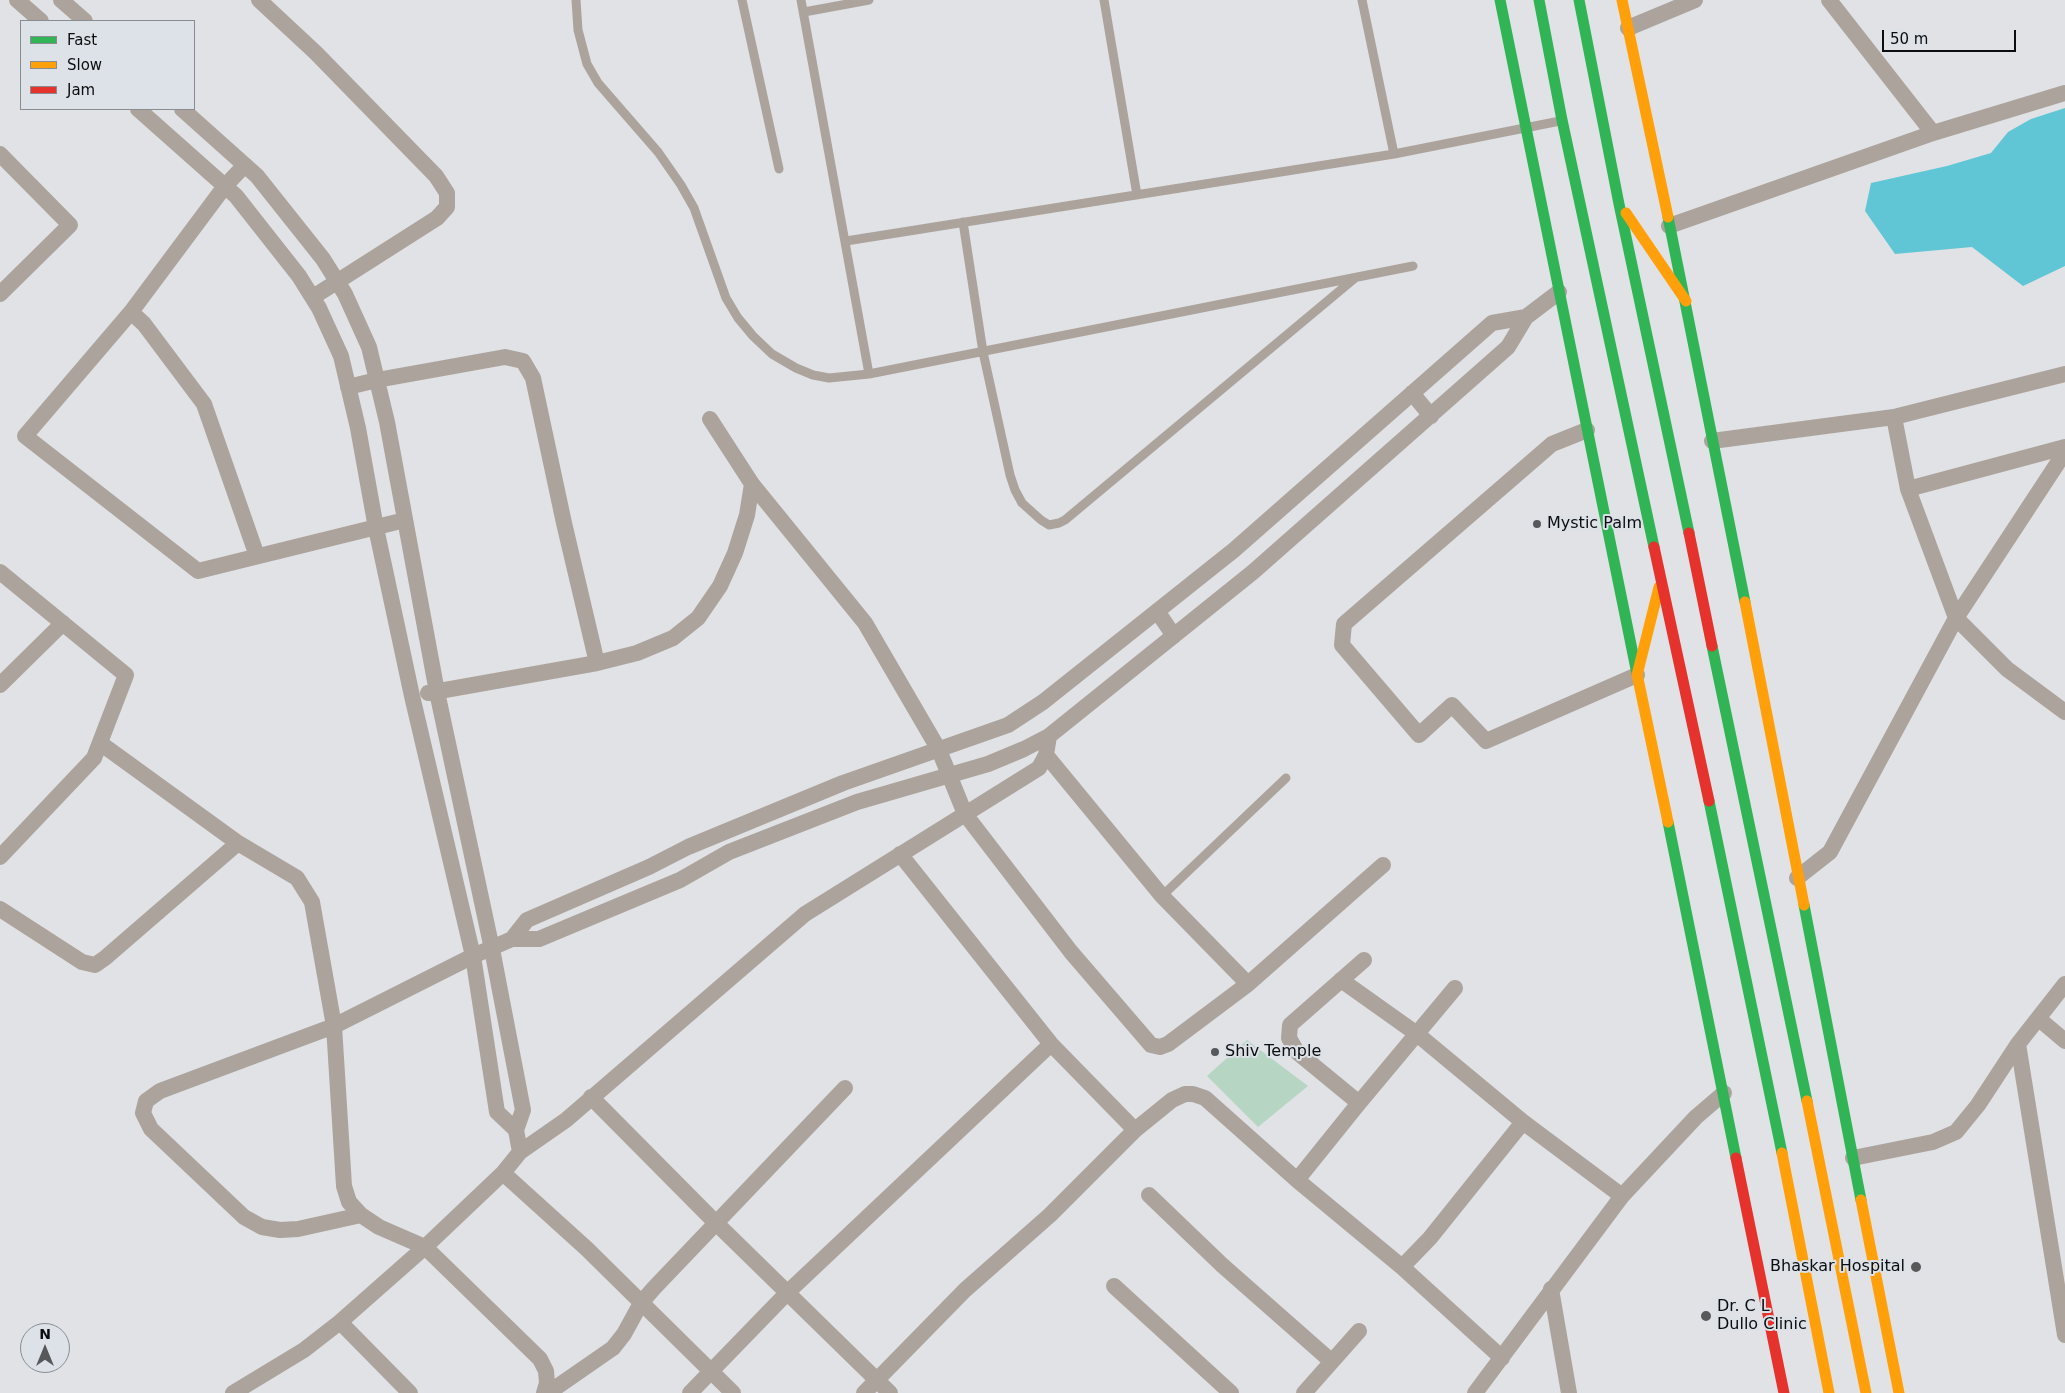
<!DOCTYPE html>
<html>
<head>
<meta charset="utf-8">
<style>
  body { margin:0 }
  #map { position:relative; width:2065px; height:1393px; overflow:hidden; background:#e0e2e5; font-family:"DejaVu Sans",sans-serif }
  canvas { display:block }
  .legend { position:absolute; left:20px; top:20px; width:175px; height:90px; box-sizing:border-box; background:#dde1e8; border:1px solid #898c91; margin:0; padding:6px 9px; list-style:none; font-size:15px; color:#0c0d0f }
  .legend li { display:flex; align-items:center; gap:10px; height:25px }
  .legend b { width:25px; border:1px solid #898c91 }
  .north { position:absolute; left:20px; top:1323px; width:50px; height:50px; box-sizing:border-box; background:#dde1e8; border:1px solid #898c91; border-radius:50%; rotate:0deg; font-size:14px; font-weight:700; line-height:20px; text-align:center; color:#0c0d0f }
  .north::after { content:''; display:block; margin:auto; width:18px; height:22px; background:#56585a; clip-path:polygon(50% 0,100% 100%,50% 72%,0 100%) }
  .scale { position:absolute; left:1882px; top:30px; width:134px; height:22px; box-sizing:border-box; border:2px solid #0c0d0f; border-top:0; padding-left:6px; font-size:15px; line-height:18px; white-space:nowrap; color:#0c0d0f; -webkit-text-stroke:4px #dde1e8; paint-order:stroke }
</style>
</head>
<body>
<div id="map">
<canvas width="2065" height="1393"></canvas>
<ul class="legend">
<li><b style="height:6px;background:#30b455"></b>Fast</li>
<li><b style="height:6px;background:#ff9f0a"></b>Slow</li>
<li><b style="height:6px;background:#e5322d"></b>Jam</li>
</ul>
<div class="north">N</div>
<div class="scale">50 m</div>
</div>
<script>
const g = document.querySelector('canvas').getContext('2d');
g.lineJoin = 'round';
function fillPath(path, color) {
  g.fillStyle = color;
  g.fill(path, 'evenodd');
}
function shape(rows) {
  const path = new Path2D();
  for (const r of rows) {
    path.moveTo(r[0], r[1]);
    for (let i = 2; i < r.length; i += 2) path.lineTo(r[i], r[i + 1]);
  }
  return path;
}
function stroke(path, color, width, dash) {
  g.strokeStyle = color;
  g.lineWidth = width;
  g.lineCap = dash ? 'butt' : 'round';
  g.setLineDash(dash || []);
  g.stroke(path);
}
function label(font, color, halo, rows, align = 'center') {
  g.font = font + ' "DejaVu Sans",sans-serif';
  g.lineWidth = 4;
  g.setLineDash([]);
  g.textBaseline = 'middle';
  g.strokeStyle = halo;
  g.fillStyle = color;
  for (const [text, x, y, turn = 0] of rows) {
    g.save();
    g.translate(x, y);
    g.rotate((+turn || 0) * Math.PI / 180);
    g.textAlign = isNaN(turn) ? turn : align;
    if (halo) g.strokeText(text, 0, 0);
    g.fillText(text, 0, 0);
    g.restore();
  }
}
fillPath(shape([
  [1247,1040,1308,1086,1258,1127,1207,1076]
]), '#b7d5c3');
fillPath(shape([
  [2065,108,2065,266,2023,286,1972,247,1895,254,1865,211,1871,183,1947,166,1991,153,2008,132,2031,119]
]), '#60c5d4');
stroke(shape([
  [576,0,578,30,587,64,598,83,658,152,681,185,694,208,726,298,738,318,753,336,772,354,796,368,813,375,829,378,869,374,1413,266],
  [742,0,779,169],
  [801,0,869,374],
  [1104,0,1137,195],
  [1362,0,1394,154],
  [804,12,869,0],
  [963,222,983,352,1010,475,1015,490,1022,503,1041,520,1049,525,1059,523,1065,520,1355,278],
  [846,241,1394,154,1560,121],
  [1162,896,1286,778]
]), '#aca39c', 9);
stroke(shape([
  [17,0,41,21],
  [61,0,85,21],
  [259,0,316,53,436,176,447,193,447,207,437,218,313,297],
  [1829,0,1933,133],
  [1628,28,1695,0],
  [138,109,236,196,299,276,319,308,341,356,358,428,376,528,412,696,473,956,497,1112,516,1130],
  [182,109,257,176,323,259,345,294,369,347,387,422,437,692,492,949,523,1110,516,1130,520,1152],
  [0,154,70,225,0,294],
  [245,165,225,186,131,312,25,436,198,571,405,520],
  [1669,226,1933,133,2065,93],
  [131,312,144,324,204,404,257,556],
  [348,387,377,380,505,357,523,361,533,378,564,523,597,663],
  [1412,393,1431,416],
  [1894,417,1908,489,1956,618,2007,669,2065,712],
  [710,419,752,484,865,623,939,750,965,814,1071,952,1151,1045,1160,1047,1168,1044,1248,984,1383,865],
  [1587,430,1552,444,1344,624,1342,645,1419,735,1452,705,1486,741,1637,675],
  [1712,441,1894,417,2065,374],
  [1908,489,2065,447],
  [0,572,126,675,94,758,0,857],
  [1157,611,1174,636],
  [0,685,63,623],
  [428,693,597,663,637,653,673,638,698,618,720,586,735,553,747,515,752,484],
  [1046,755,1162,896,1248,984],
  [238,843,297,878,312,902,334,1026,344,1186,349,1202,361,1215,379,1227,425,1247,540,1359,546,1371,547,1383,544,1393],
  [900,854,1051,1044,1135,1130],
  [1797,878,1830,852,1956,618,2065,452],
  [0,909,82,962,95,965,105,958,238,843,100,743],
  [512,939,527,920,649,867,688,847,843,783,1008,725,1043,702,1234,550,1492,323,1526,317],
  [1341,980,1417,1034,1523,1122,1622,1196],
  [2039,1019,2065,1041],
  [2018,1044,2065,1335],
  [591,1097,715,1222,890,1393],
  [1359,1103,1297,1052,1289,1038,1290,1025,1364,960],
  [1853,1158,1933,1142,1956,1132,1978,1105,2018,1044,2065,984],
  [503,1173,587,1249,733,1393],
  [1297,1180,1359,1103,1455,988],
  [1149,1195,1222,1265,1331,1361],
  [361,1215,298,1229,280,1230,262,1227,244,1217,151,1129,143,1113,146,1101,160,1091,334,1026,473,956,512,939,539,939,680,880,729,852,857,802,988,764,1024,749,1049,736,1253,572,1508,347,1526,317,1559,292],
  [1402,1267,1430,1238,1523,1122],
  [1114,1286,1231,1393],
  [1551,1289,1569,1393],
  [340,1322,410,1393],
  [233,1393,304,1350,340,1322,425,1247,503,1173,520,1152,566,1120,805,914,1039,768,1046,755,1049,736],
  [548,1393,613,1348,624,1334,641,1303,654,1288,845,1088],
  [690,1393,788,1292,1051,1044],
  [864,1393,965,1290,1050,1215,1135,1130,1172,1100,1185,1094,1193,1094,1205,1098,1297,1180,1402,1267,1502,1358],
  [1304,1393,1359,1331],
  [1475,1393,1622,1196,1696,1117,1724,1093]
]), '#aca39c', 16);
stroke(shape([
  [1500,0,1637,674],
  [1539,0,1562,120,1654,547],
  [1579,0,1619,204,1689,533],
  [1668,217,1745,602],
  [1712,646,1807,1101],
  [1709,801,1782,1153],
  [1668,822,1736,1158],
  [1804,905,1861,1200]
]), '#30b455', 11);
stroke(shape([
  [1622,0,1668,217],
  [1626,213,1686,301],
  [1745,602,1804,905],
  [1637,674,1668,822],
  [1637,675,1659,587],
  [1807,1101,1866,1393],
  [1782,1153,1829,1393],
  [1861,1200,1899,1393]
]), '#ff9f0a', 11);
stroke(shape([
  [1689,533,1712,646],
  [1654,547,1709,801],
  [1736,1158,1784,1393]
]), '#e5322d', 11);
for (const [x, y, r, color] of [
  [1537,524,5,"#56585a"],
  [1215,1052,5,"#56585a"],
  [1916,1267,6,"#56585a"],
  [1706,1316,6,"#56585a"]
]) {
  const dot = new Path2D();
  dot.arc(x, y, r, 0, 2 * Math.PI);
  g.fillStyle = color;
  g.fill(dot);
  stroke(dot, '#dde1e8', 2);
}
label('16px', '#0c0d0f', '#dde1e8', [
  ["Mystic Palm",1547,524],
  ["Shiv Temple",1225,1052],
  ["Bhaskar Hospital",1905,1267,"right"],
  ["Dr. C L",1717,1307],
  ["Dullo Clinic",1717,1325]
], 'left');
</script>
</body>
</html>
